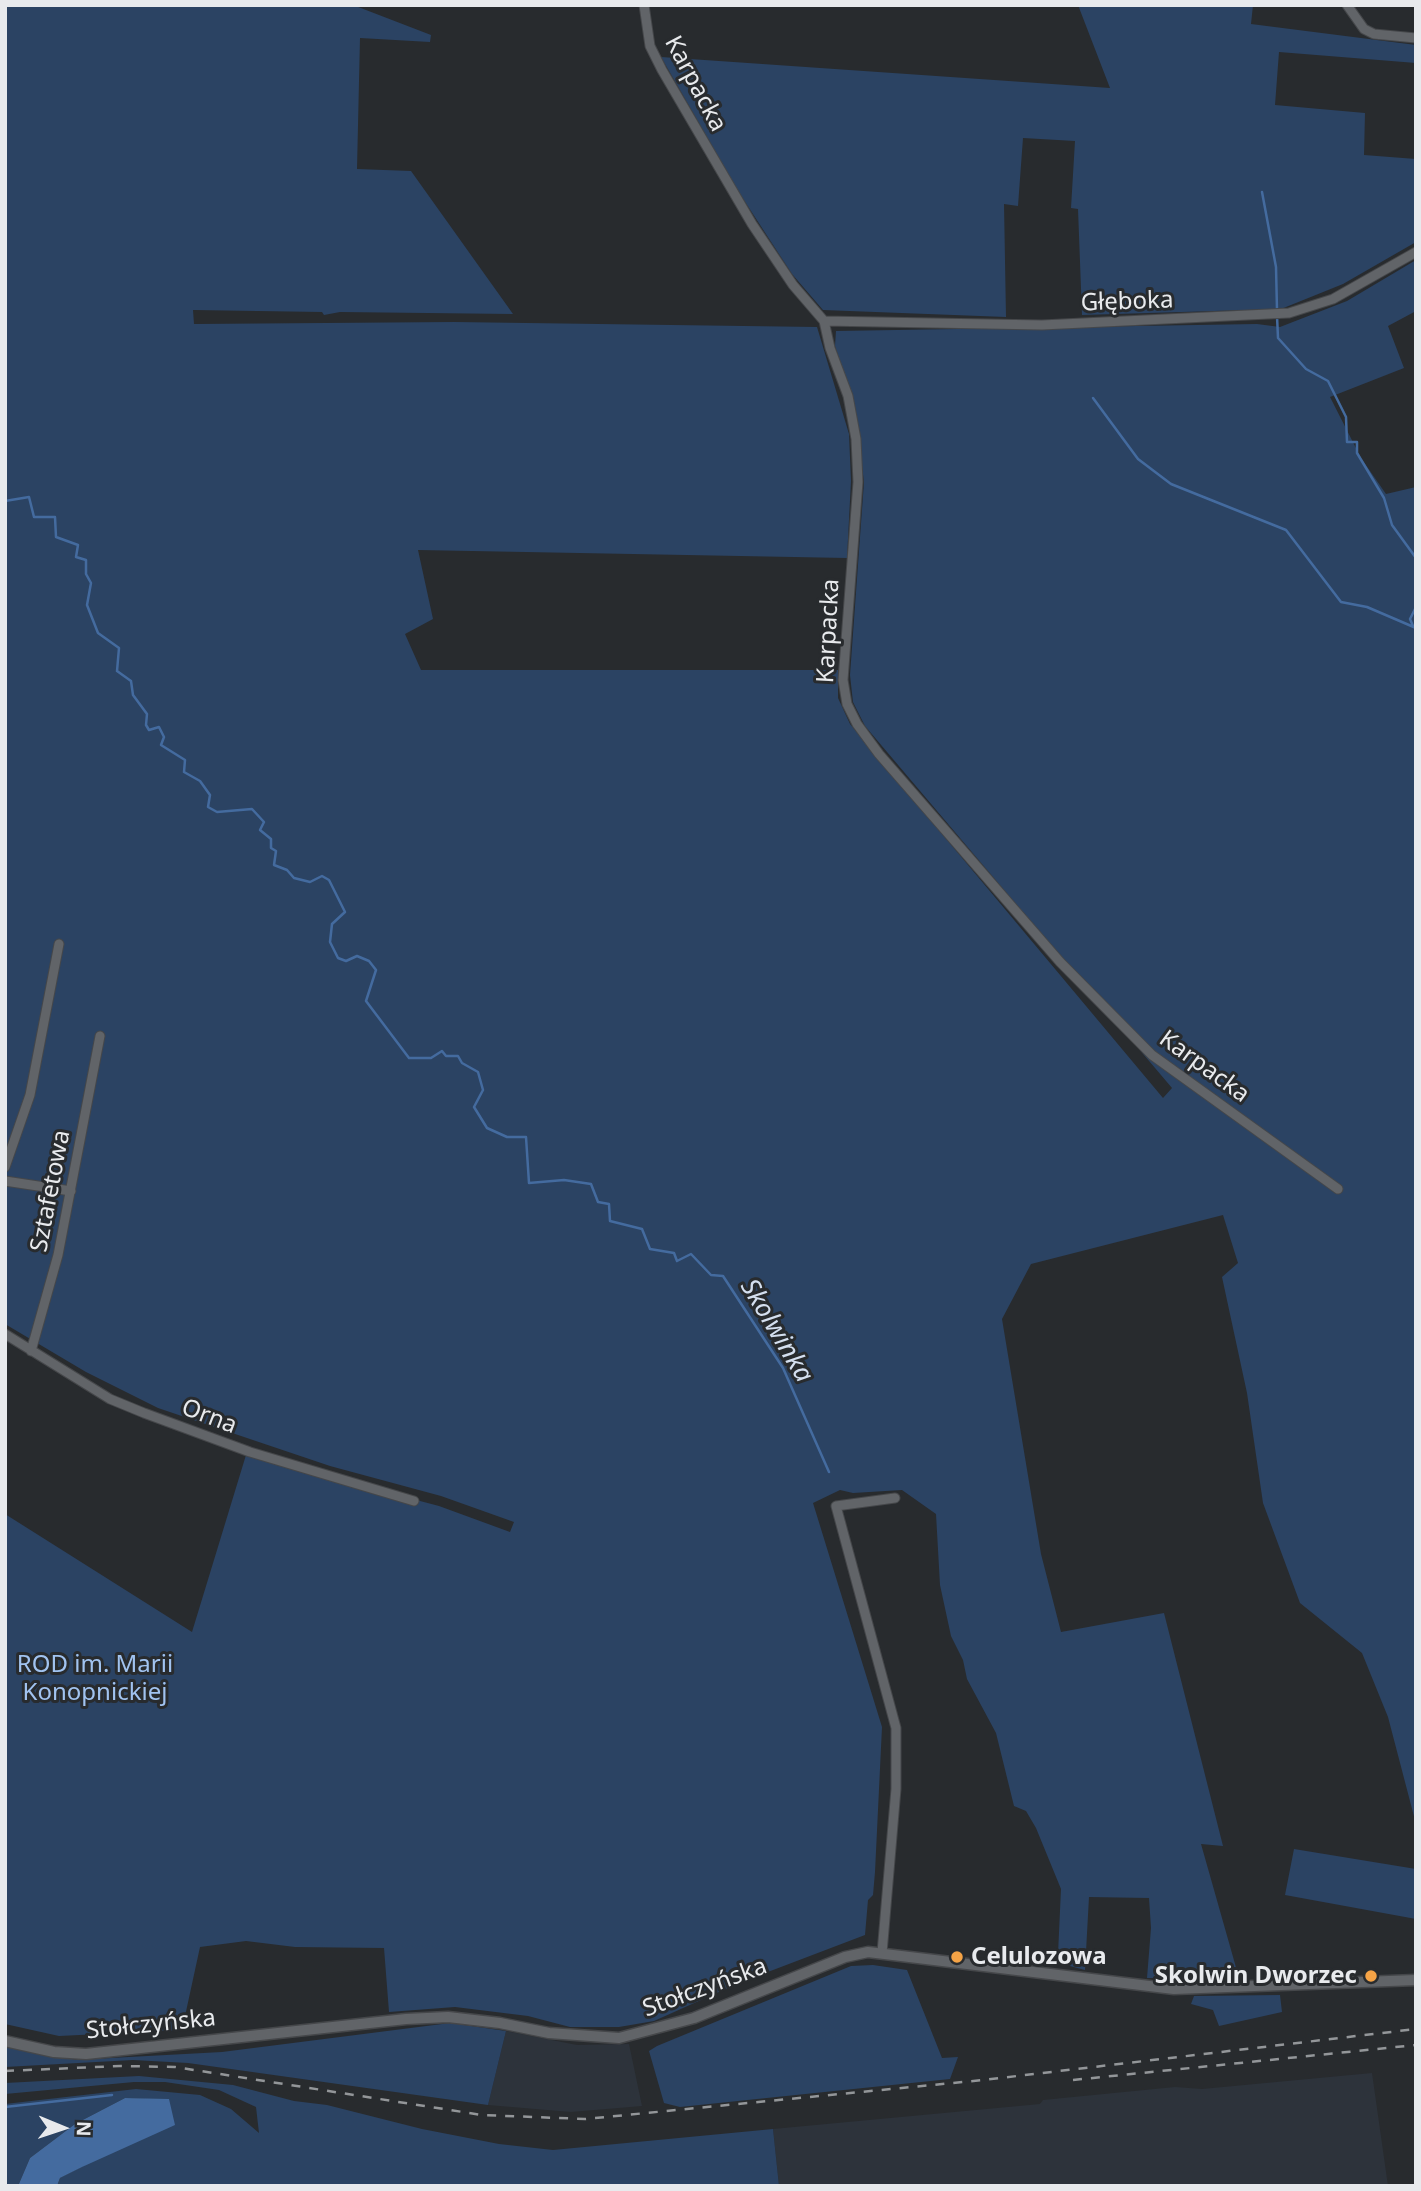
<!DOCTYPE html>
<html>
<head>
<meta charset="utf-8">
<style>
  body { margin:0 }
  #map { position:relative; width:1421px; height:2191px; overflow:hidden; background:#282b2e; font-family:"Noto Sans",sans-serif }
  canvas { display:block }
  .frame { position:absolute; inset:0; border:7px solid #e8eaed; pointer-events:none }
  .north { position:absolute; left:28px; top:2093px; width:70px; height:70px; -webkit-text-stroke:5px #282b2e; paint-order:stroke; rotate:92deg; font-size:19px; font-weight:700; line-height:28px; text-align:center; color:#e8eaed }
  .north::after { content:''; display:block; margin:auto; width:24px; height:32px; background:#e8eaed; clip-path:polygon(50% 0,100% 100%,50% 72%,0 100%) }
</style>
</head>
<body>
<div id="map">
<canvas width="1421" height="2191"></canvas>
<div class="frame"></div>
<div class="north">N</div>
</div>
<script>
const g = document.querySelector('canvas').getContext('2d');
g.lineJoin = 'round';
function fillPath(path, color) {
  g.fillStyle = color;
  g.fill(path, 'evenodd');
}
function shape(rows) {
  const path = new Path2D();
  for (const r of rows) {
    path.moveTo(r[0], r[1]);
    for (let i = 2; i < r.length; i += 2) path.lineTo(r[i], r[i + 1]);
  }
  return path;
}
function stroke(path, color, width, dash) {
  g.strokeStyle = color;
  g.lineWidth = width;
  g.lineCap = dash ? 'butt' : 'round';
  g.setLineDash(dash || []);
  g.stroke(path);
}
function label(font, color, halo, rows, align = 'center') {
  g.font = font + ' "Noto Sans",sans-serif';
  g.lineWidth = 6;
  g.setLineDash([]);
  g.textBaseline = 'middle';
  g.strokeStyle = halo;
  g.fillStyle = color;
  for (const [text, x, y, turn = 0] of rows) {
    g.save();
    g.translate(x, y);
    g.rotate((+turn || 0) * Math.PI / 180);
    g.textAlign = isNaN(turn) ? turn : align;
    if (halo) g.strokeText(text, 0, 0);
    g.fillText(text, 0, 0);
    g.restore();
  }
}
fillPath(shape([
  [506,2031,577,2045,629,2044,642,2106,571,2112,488,2105],
  [1372,2073,1388,2186,779,2186,773,2129,1040,2104,1043,2100,1175,2087,1202,2089]
]), '#2d333b');
fillPath(shape([
  [5,5,353,5,431,35,430,42,360,38,357,169,411,171,513,314,340,312,324,315,322,312,193,310,194,324,454,322,817,327,849,434,851,481,847,558,418,550,433,619,405,634,421,670,838,670,838,698,850,724,1163,1098,1172,1088,865,726,853,702,850,675,864,482,854,405,835,346,836,331,1257,324,1280,327,1347,301,1416,260,1416,311,1388,326,1404,368,1330,397,1361,458,1386,494,1416,487,1416,1824,1388,1717,1362,1653,1300,1603,1263,1503,1247,1393,1222,1277,1238,1263,1223,1215,1031,1264,1002,1319,1041,1554,1061,1632,1164,1613,1223,1846,1201,1844,1239,1978,1147,1978,1151,1928,1149,1898,1089,1897,1085,1970,1066,1965,1058,1954,1061,1889,1036,1828,1026,1811,1014,1806,996,1733,967,1679,963,1660,951,1636,940,1585,936,1514,902,1490,853,1493,840,1490,813,1503,882,1727,875,1872,873,1895,868,1900,865,1935,739,1983,654,2021,619,2027,570,2027,528,2016,455,2007,389,2012,384,1948,295,1947,246,1941,200,1947,182,2030,59,2036,5,2024,5,1514,192,1632,246,1455,439,1506,510,1532,514,1522,441,1496,330,1466,158,1408,86,1372,5,1324],
  [1078,5,1253,5,1251,24,1416,45,1416,63,1279,52,1275,105,1365,113,1364,155,1416,159,1416,242,1343,284,1281,309,1082,315,1078,209,1071,208,1075,141,1023,138,1018,206,1004,204,1006,317,823,310,792,274,738,191,661,57,1110,88],
  [1294,1849,1416,1869,1416,1919,1285,1895],
  [873,1965,907,1970,942,2058,958,2057,950,2079,680,2107,664,2103,649,2051,657,2046,851,1966],
  [1280,1995,1282,2012,1219,2026,1213,2010,1191,2004,1194,1996],
  [450,2023,506,2031,488,2105,188,2063,133,2060,5,2067,5,2046,77,2060,129,2057,222,2052],
  [139,2076,233,2085,294,2101,327,2105,422,2129,499,2144,553,2150,773,2129,779,2186,57,2186,60,2178,116,2149,168,2100,125,2098,75,2124,30,2158,18,2186,5,2186,5,2104,136,2089,200,2095,231,2109,259,2133,256,2107,219,2090,165,2082,134,2082,5,2094,5,2083]
]), '#2b4363');
fillPath(shape([
  [125,2098,169,2099,175,2125,82,2167,60,2178,57,2186,18,2186,30,2158,75,2124]
]), '#446b9f');
stroke(shape([
  [1262,192,1276,267,1277,310],
  [1277,316,1278,338,1306,369,1328,381,1346,417,1347,442,1357,442,1357,453,1384,498,1392,525,1416,558],
  [1093,398,1138,459,1171,484,1286,530,1341,602,1367,607,1416,628],
  [5,501,29,497,34,517,55,517,56,537,78,545,76,557,86,560,86,574,91,583,87,605,98,633,119,648,117,671,131,681,133,695,147,714,146,725,149,730,159,727,164,737,161,745,185,760,184,772,200,781,210,795,208,807,217,812,252,809,264,822,260,830,271,839,271,848,276,851,274,865,287,870,294,878,310,882,322,876,329,880,345,912,332,924,330,942,338,958,346,961,357,956,369,961,376,970,366,1001,409,1058,431,1058,442,1051,446,1056,458,1056,462,1063,478,1072,483,1090,474,1107,487,1128,507,1137,526,1137,529,1183,564,1180,591,1184,598,1202,609,1204,610,1221,642,1229,650,1249,674,1253,677,1261,691,1254,711,1275,723,1276,783,1368,829,1472],
  [1413,626,1410,619,1416,607],
  [5,2107,112,2095]
]), '#446b9f', 2.5);
const minor = shape([
  [644,5,650,46,662,70,752,224,793,285,824,321,830,348,848,396,856,439,858,482,843,680,847,704,857,724,879,754,1060,962,1152,1055,1338,1189],
  [1347,5,1364,29,1374,34,1416,38],
  [824,321,1042,325,1289,313,1333,299,1416,252],
  [5,1167,30,1095,59,944],
  [5,1181,71,1191],
  [5,1334,110,1399,144,1413,250,1452,414,1501],
  [31,1351,58,1255,100,1036],
  [882,1953,896,1789,896,1728,836,1506,895,1498]
]);
const tertiary = shape([
  [5,2041,54,2052,86,2054,406,2019,448,2017,500,2023,549,2033,619,2038,694,2018,845,1957,868,1952,1174,1989,1416,1980]
]);
stroke(minor, '#45474a', 11);
stroke(tertiary, '#45474a', 13);
stroke(minor, '#616468', 9);
stroke(tertiary, '#616468', 10);
stroke(shape([
  [5,2071,120,2066,175,2067,482,2115,585,2119,983,2080,1416,2029],
  [1073,2080,1416,2045]
]), '#939699', 2.5, [9, 9]);
for (const [x, y, r, color] of [
  [957,1957,7,"#f5a346"],
  [1371,1976,7,"#f5a346"]
]) {
  const dot = new Path2D();
  dot.arc(x, y, r, 0, 2 * Math.PI);
  g.fillStyle = color;
  g.fill(dot);
  stroke(dot, '#282b2e', 2.5);
}
label('24px', '#e8eaed', '#282b2e', [
  ["Karpacka",695,84,62],
  ["Głęboka",1127,302,-2],
  ["Karpacka",829,631,-87],
  ["Karpacka",1204,1067,36],
  ["Sztafetowa",51,1191,-79],
  ["Orna",209,1417,21],
  ["Stołczyńska",705,1988,-20],
  ["Stołczyńska",151,2025,-6]
]);
label('24px', '#a1c3f0', '#282b2e', [
  ["ROD im. Marii",95,1665],
  ["Konopnickiej",95,1693]
]);
label('bold 24px', '#e8eaed', '#282b2e', [
  ["Celulozowa",971,1957],
  ["Skolwin Dworzec",1357,1976,"right"]
], 'left');
label('italic 26px', '#d4dfef', '#282b2e', [
  ["Skolwinka",776,1331,59]
]);
</script>
</body>
</html>
